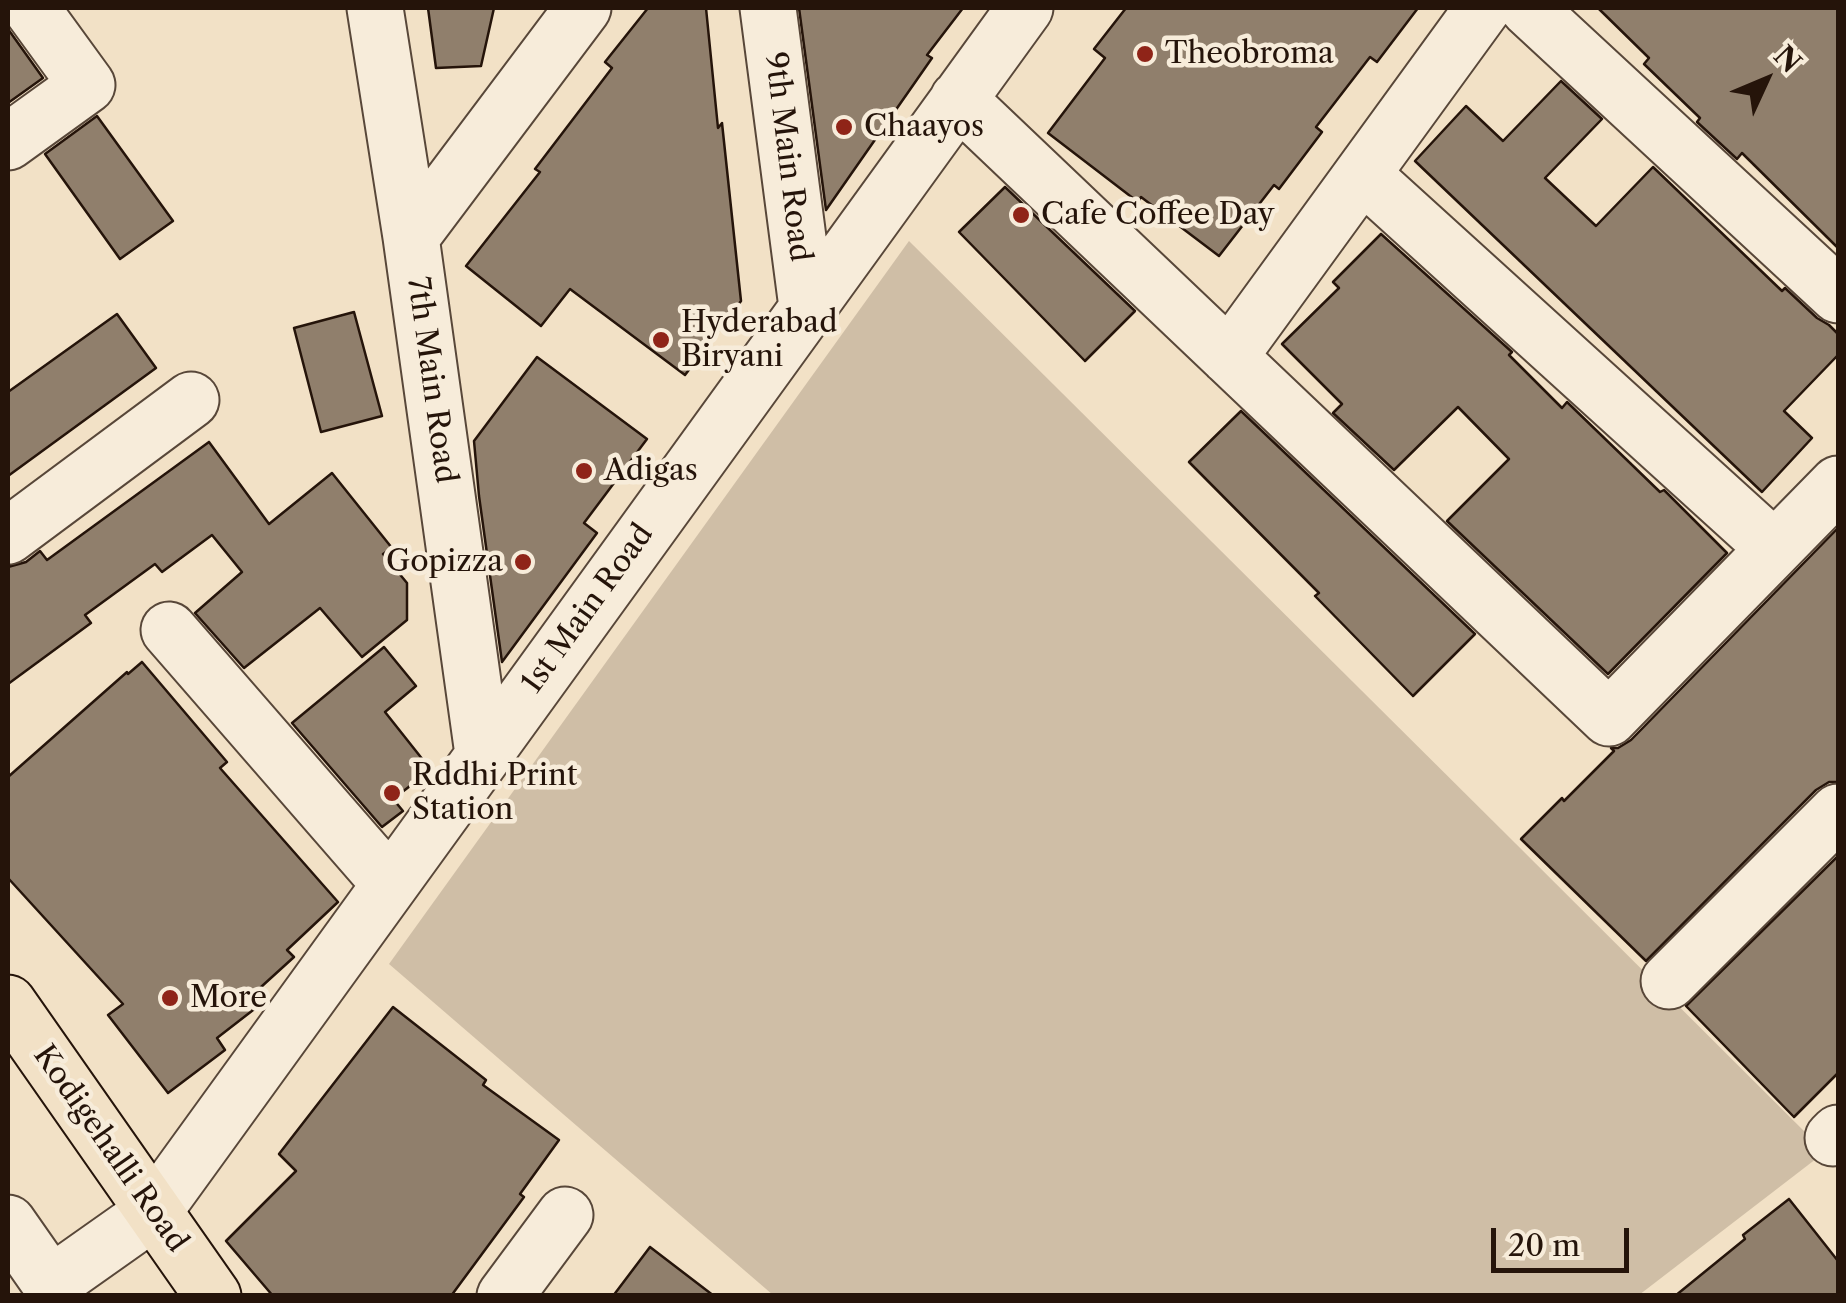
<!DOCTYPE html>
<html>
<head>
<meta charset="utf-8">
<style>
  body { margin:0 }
  #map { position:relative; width:1846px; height:1303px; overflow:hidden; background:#f2e1c6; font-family:"Libre Caslon Text",serif }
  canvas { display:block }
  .frame { position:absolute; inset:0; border:10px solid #25140a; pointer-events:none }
  .north { position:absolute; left:1716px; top:30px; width:100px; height:100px; -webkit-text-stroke:8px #f7ecda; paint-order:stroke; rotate:46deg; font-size:28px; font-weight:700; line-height:40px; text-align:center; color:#25140a }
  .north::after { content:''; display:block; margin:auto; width:35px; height:45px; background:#25140a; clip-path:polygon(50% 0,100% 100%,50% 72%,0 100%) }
  .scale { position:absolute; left:1491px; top:1228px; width:138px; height:45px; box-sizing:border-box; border:5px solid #25140a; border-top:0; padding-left:12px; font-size:30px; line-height:35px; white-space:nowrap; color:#25140a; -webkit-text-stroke:8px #f7ecda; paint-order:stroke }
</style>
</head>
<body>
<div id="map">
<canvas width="1846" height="1303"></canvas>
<div class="frame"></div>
<div class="north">N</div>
<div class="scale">20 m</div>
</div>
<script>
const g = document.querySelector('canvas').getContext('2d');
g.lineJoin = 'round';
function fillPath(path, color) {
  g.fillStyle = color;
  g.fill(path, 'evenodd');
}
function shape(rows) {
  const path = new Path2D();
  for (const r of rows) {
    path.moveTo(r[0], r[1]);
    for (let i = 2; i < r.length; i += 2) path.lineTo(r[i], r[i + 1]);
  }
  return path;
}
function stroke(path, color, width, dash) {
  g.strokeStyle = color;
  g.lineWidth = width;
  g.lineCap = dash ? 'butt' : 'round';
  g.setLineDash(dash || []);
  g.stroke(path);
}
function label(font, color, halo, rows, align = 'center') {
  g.font = font + ' "Libre Caslon Text",serif';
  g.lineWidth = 9;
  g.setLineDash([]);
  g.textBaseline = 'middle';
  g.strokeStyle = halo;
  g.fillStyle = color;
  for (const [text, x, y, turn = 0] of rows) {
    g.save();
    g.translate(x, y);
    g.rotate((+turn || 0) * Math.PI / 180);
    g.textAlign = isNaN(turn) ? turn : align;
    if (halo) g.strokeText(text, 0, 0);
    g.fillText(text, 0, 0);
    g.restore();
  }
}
fillPath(shape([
  [909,241,1506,834,1825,1152,1639,1295,773,1295,389,964]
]), '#cfbea6');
const building = shape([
  [428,8,494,8,481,66,436,68,428,8],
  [648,8,706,8,718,128,722,123,741,301,685,375,570,289,541,326,466,266,540,172,535,169,612,68,605,62,648,8],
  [799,8,963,8,927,55,932,58,826,210,799,8],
  [1126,8,1418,8,1377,62,1370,57,1316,127,1322,132,1279,189,1274,185,1219,256,1141,197,1138,202,1048,133,1105,58,1094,49,1126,8],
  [1598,8,1838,8,1838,248,1742,153,1737,159,1697,122,1700,118,1644,64,1649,58,1598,8],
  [8,29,43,78,8,103,8,29],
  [1561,81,1602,119,1545,178,1596,226,1653,167,1782,291,1785,288,1817,318,1829,325,1838,334,1838,355,1784,411,1812,438,1762,492,1415,161,1466,106,1503,141,1561,81],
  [97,116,173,221,120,259,45,154,97,116],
  [1005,187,1135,311,1085,361,959,232,1005,187],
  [1381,234,1512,352,1509,355,1562,408,1567,402,1660,492,1664,490,1727,553,1608,674,1447,521,1509,459,1458,407,1394,470,1333,413,1342,404,1282,344,1339,288,1333,282,1381,234],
  [354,312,382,416,321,432,294,328,354,312],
  [117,314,156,368,8,476,8,392,117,314],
  [537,357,647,439,584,523,597,533,502,662,479,496,474,441,537,357],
  [1241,411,1475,634,1413,696,1315,596,1319,593,1189,462,1241,411],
  [209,442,269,524,332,473,392,548,383,554,407,583,407,620,362,657,320,608,244,668,195,613,242,572,212,535,162,572,155,564,85,615,91,623,8,684,8,567,26,562,40,551,47,560,209,442],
  [1838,528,1838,782,1829,782,1816,790,1646,961,1521,839,1562,798,1564,801,1614,751,1611,748,1618,748,1631,740,1838,528],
  [384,647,416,686,385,712,431,770,393,799,403,811,382,827,292,723,384,647],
  [142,662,227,762,220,768,338,902,287,950,294,957,250,997,257,1007,217,1038,225,1050,168,1093,108,1015,123,1004,8,878,8,777,127,672,128,674,142,662],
  [1838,856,1838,1073,1794,1117,1686,1006,1838,856],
  [393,1007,486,1080,483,1085,559,1140,520,1194,524,1197,451,1296,273,1296,226,1241,296,1171,279,1154,393,1007],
  [1789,1199,1838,1261,1838,1296,1675,1296,1745,1239,1743,1235,1789,1199],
  [650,1247,714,1296,613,1296,650,1247]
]);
fillPath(building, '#907f6c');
stroke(building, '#25140a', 2.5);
const minor = shape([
  [375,8,411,237,483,754],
  [768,8,807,307],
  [1528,8,1838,295],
  [958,99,1609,718,1838,484],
  [8,142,87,85,31,8],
  [1362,174,1774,548],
  [411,237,583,8],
  [1229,357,1483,8],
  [8,536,191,400],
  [169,630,390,884],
  [1669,981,1838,812],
  [1833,1138,1838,1133],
  [8,1223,59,1296],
  [51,1284,153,1212,1025,8],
  [505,1296,565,1215]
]);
const major = shape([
  [8,1003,213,1296]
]);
stroke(minor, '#584739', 59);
stroke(major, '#25140a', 59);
stroke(minor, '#f7ecda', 55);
stroke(major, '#f2e1c6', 55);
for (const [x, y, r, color] of [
  [1145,54,10,"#8f2418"],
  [844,127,10,"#8f2418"],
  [1021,215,10,"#8f2418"],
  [661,340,10,"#8f2418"],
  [584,471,10,"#8f2418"],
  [523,562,10,"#8f2418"],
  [392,793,10,"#8f2418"],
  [170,998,10,"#8f2418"]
]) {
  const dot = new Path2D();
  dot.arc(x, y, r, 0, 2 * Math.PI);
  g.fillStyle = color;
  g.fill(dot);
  stroke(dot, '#f7ecda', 4);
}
label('30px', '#25140a', '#f7ecda', [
  ["Theobroma",1165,54],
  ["Chaayos",864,127],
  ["Cafe Coffee Day",1041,215],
  ["Hyderabad",681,323],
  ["Biryani",681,357],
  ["Adigas",604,471],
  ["Gopizza",503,562,"right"],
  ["Rddhi Print",412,776],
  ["Station",412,810],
  ["More",190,998]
], 'left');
label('30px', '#25140a', '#f7ecda', [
  ["9th Main Road",787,157,83],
  ["7th Main Road",431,380,82],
  ["1st Main Road",588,609,-54],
  ["Kodigehalli Road",110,1149,55]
]);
</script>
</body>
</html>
